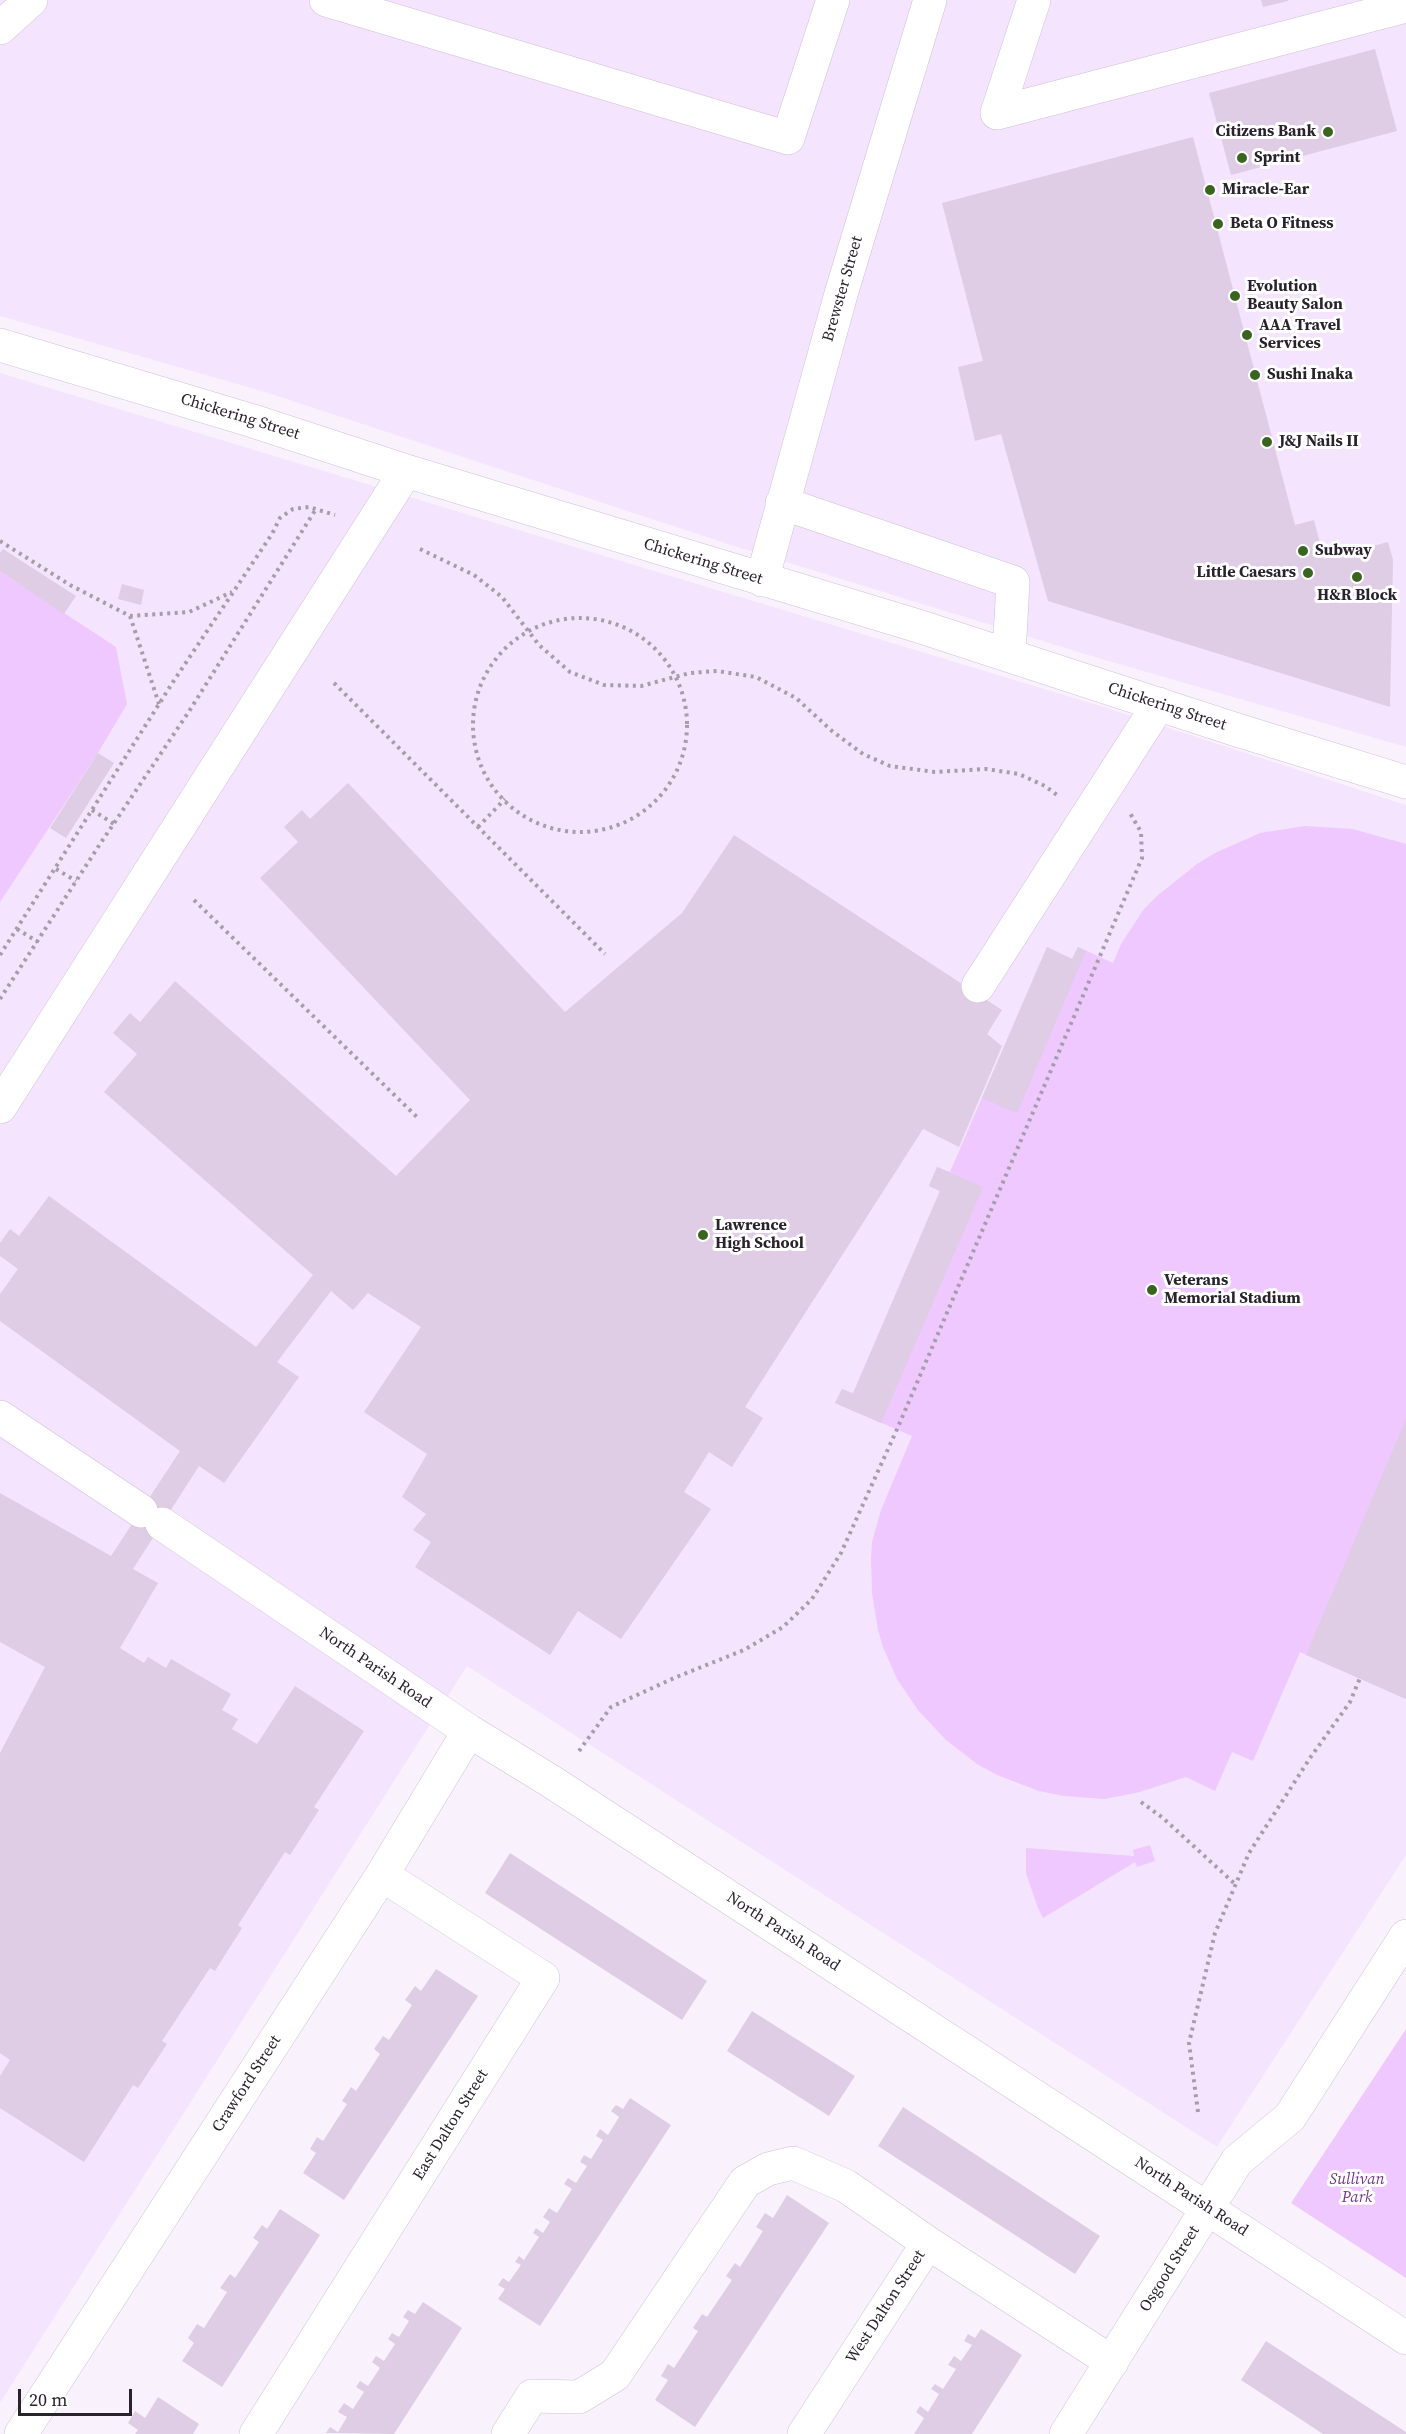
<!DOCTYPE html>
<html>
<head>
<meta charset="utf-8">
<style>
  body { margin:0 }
  #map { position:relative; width:1406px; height:2434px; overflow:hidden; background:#f9f2fd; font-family:"Source Serif 4",serif }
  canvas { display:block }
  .scale { position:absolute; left:18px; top:2389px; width:114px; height:27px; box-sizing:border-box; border:3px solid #29232c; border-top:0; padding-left:8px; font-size:18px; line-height:21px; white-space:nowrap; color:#29232c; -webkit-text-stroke:4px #fff; paint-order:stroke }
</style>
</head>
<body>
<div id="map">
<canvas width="1406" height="2434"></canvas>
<div class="scale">20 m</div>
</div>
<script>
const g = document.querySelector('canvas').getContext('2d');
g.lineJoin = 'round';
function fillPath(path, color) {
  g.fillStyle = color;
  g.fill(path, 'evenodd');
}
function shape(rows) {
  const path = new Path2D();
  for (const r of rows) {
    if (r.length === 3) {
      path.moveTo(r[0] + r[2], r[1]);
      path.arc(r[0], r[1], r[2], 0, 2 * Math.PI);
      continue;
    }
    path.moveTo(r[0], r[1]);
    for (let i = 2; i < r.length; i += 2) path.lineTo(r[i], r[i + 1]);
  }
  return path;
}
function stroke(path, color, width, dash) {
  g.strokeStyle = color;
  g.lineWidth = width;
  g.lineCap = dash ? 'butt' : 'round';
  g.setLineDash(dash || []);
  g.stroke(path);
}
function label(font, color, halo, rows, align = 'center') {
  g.font = font + ' "Source Serif 4",serif';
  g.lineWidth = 6;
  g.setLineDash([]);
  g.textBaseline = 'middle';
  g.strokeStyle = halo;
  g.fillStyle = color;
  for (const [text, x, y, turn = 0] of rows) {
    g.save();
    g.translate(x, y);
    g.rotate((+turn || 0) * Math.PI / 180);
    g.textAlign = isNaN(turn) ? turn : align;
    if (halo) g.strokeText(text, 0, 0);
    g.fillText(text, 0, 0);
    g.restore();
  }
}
fillPath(shape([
  [0,0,1406,0,1406,747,1088,655,734,546,265,392,0,316],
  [0,373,1107,708,1406,805,1406,1855,1217,2147,467,1666,0,2403]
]), '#f5e4fd');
fillPath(shape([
  [0,571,116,647,127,704,98,753,0,902],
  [1305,826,1353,829,1406,844,1406,1699,1300,1652,1253,1761,1232,1752,1215,1791,1186,1777,1140,1792,1105,1799,1064,1796,1039,1791,997,1775,977,1764,945,1739,918,1710,897,1679,883,1647,878,1630,872,1593,871,1559,872,1542,881,1510,912,1436,835,1403,842,1389,853,1393,940,1191,929,1186,937,1167,950,1172,1047,947,1072,959,1078,947,1113,963,1121,944,1144,909,1157,896,1197,864,1215,853,1260,833],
  [1150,1845,1155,1861,1137,1867,1135,1862,1043,1918,1038,1908,1026,1873,1026,1848,1134,1856,1133,1850],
  [1406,2029,1406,2278,1291,2203]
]), '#eec8ff');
fillPath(shape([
  [1261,0,1288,0,1288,1,1263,7],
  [1375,49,1397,131,1231,175,1209,93],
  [1193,137,1295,525,1314,520,1324,559,1388,542,1393,560,1390,707,1048,601,1001,434,975,441,958,367,983,361,942,203],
  [3,549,76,596,64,614,0,571,0,553],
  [122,584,144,590,141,605,118,599],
  [98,753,114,763,66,838,50,828],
  [348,783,565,1012,682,913,734,835,1002,1010,987,1034,1002,1046,959,1147,923,1129,745,1407,763,1418,732,1467,709,1452,684,1492,711,1509,621,1639,578,1611,550,1655,415,1567,431,1542,413,1530,426,1514,402,1497,427,1454,364,1412,421,1327,368,1293,353,1310,331,1291,277,1362,299,1377,224,1483,199,1466,133,1569,158,1583,120,1648,144,1663,148,1657,166,1668,171,1659,231,1694,222,1710,238,1719,232,1729,257,1744,295,1686,364,1731,314,1807,319,1810,290,1855,285,1852,238,1925,242,1928,215,1971,210,1968,162,2041,167,2044,138,2088,133,2085,84,2162,0,2108,0,2076,10,2060,0,2053,0,1753,45,1667,0,1642,0,1493,111,1556,180,1451,0,1321,0,1294,18,1269,0,1256,0,1243,10,1229,19,1236,49,1196,256,1347,313,1275,104,1092,137,1054,113,1033,130,1013,140,1022,175,981,396,1176,470,1100,260,878,298,842,284,827,302,810,310,819],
  [1047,947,1072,959,1078,947,1086,951,1017,1113,982,1098],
  [937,1167,983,1187,881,1423,835,1403,842,1389,853,1394,940,1191,929,1186],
  [1406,1419,1406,1699,1306,1655],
  [510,1853,707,1981,682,2020,485,1893],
  [436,1969,478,1996,344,2200,303,2173,316,2153,310,2149,317,2137,323,2141,347,2104,342,2101,351,2087,356,2091,380,2054,374,2049,383,2036,389,2040,412,2005,405,2000,415,1986,421,1991],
  [752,2011,855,2076,829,2116,727,2051],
  [630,2098,671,2125,540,2326,498,2299,505,2289,498,2285,503,2278,509,2282,521,2265,515,2262,519,2256,524,2260,539,2237,533,2233,536,2228,543,2233,550,2222,543,2217,549,2208,557,2213,572,2189,564,2184,568,2178,576,2183,587,2166,580,2162,584,2155,591,2159,603,2140,596,2136,600,2129,608,2135,619,2117,611,2111,616,2105,623,2109],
  [903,2107,1100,2236,1075,2274,878,2146],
  [787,2195,829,2223,695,2427,655,2400,668,2380,661,2376,668,2364,674,2368,698,2331,693,2328,702,2314,707,2317,732,2280,726,2276,735,2263,740,2267,763,2231,756,2227,765,2213,773,2218],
  [280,2209,320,2235,222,2387,182,2361,194,2343,188,2338,197,2324,204,2328,227,2292,220,2288,230,2274,235,2278,259,2242,253,2238,262,2225,267,2229],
  [423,2302,462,2328,394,2434,326,2433,330,2427,338,2432,347,2417,338,2412,344,2403,353,2409,364,2392,356,2387,360,2381,368,2386,380,2368,372,2362,376,2356,384,2361,395,2344,388,2339,392,2333,399,2337,409,2321,403,2317,408,2310,415,2314],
  [981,2329,1022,2355,972,2434,914,2434,924,2418,916,2412,920,2406,928,2412,939,2394,931,2389,935,2384,943,2389,956,2369,948,2365,954,2356,961,2361,972,2345,964,2341,968,2334,975,2338],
  [1266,2341,1406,2432,1406,2434,1323,2434,1241,2380],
  [158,2397,199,2424,193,2434,135,2434,138,2430,128,2423,135,2411,145,2418]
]), '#decde5');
const minor = shape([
  [326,0,788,138,833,0],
  [1034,0,997,113,1406,6],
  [0,28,31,0],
  [0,345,253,421,406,471,918,626,1237,730,1406,782],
  [782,503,1013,582,1009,655],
  [762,580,841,294,930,0],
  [978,986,1159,704],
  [0,1107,406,471],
  [0,1417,141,1511],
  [162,1524,469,1731,552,1782,1406,2338],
  [21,2434,382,1875,469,1731],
  [256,2434,543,1978,382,1875],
  [508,2434,532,2396,579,2397,615,2375,745,2182,768,2169,793,2163,846,2186,928,2243],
  [804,2434,928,2243,1112,2362],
  [1066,2434,1237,2161,1290,2117,1406,1936]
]);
stroke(minor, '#d0bfd7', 34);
stroke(shape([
  [0,541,70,585,130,616,189,612,232,592],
  [420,549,474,575,502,597,539,645,570,672,604,685,641,686,690,673,717,671,756,677,796,698,832,731,863,754,890,766,935,772,986,769,1019,774,1045,786,1057,795],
  [130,616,159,704],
  [580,725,107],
  [334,683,605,954],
  [92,810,114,824],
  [478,827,505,799],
  [56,869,76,881],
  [194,900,419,1119],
  [17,929,38,942],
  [0,955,173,682,272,534,280,518,293,509,309,507,335,515],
  [0,999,100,844,188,713,316,509],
  [579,1751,611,1707,674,1678,744,1650,783,1627,812,1599,841,1553,898,1427,1142,858,1141,832,1130,813],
  [1141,1802,1163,1818,1235,1884],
  [1198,2112,1189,2043,1215,1933,1249,1853,1310,1758,1350,1702,1360,1678]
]), '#a59ea8', 4, [3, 4.5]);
stroke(minor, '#fff', 33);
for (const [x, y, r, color] of [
  [1328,132,6,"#3a6521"],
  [1242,158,6,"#3a6521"],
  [1210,190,6,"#3a6521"],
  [1218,224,6,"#3a6521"],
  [1235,296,6,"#3a6521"],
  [1247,335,6,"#3a6521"],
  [1255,375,6,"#3a6521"],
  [1267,442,6,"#3a6521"],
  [1303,551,6,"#3a6521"],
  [1308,573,6,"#3a6521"],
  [1357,577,6,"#3a6521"],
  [703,1235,6,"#3a6521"],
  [1152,1290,6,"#3a6521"]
]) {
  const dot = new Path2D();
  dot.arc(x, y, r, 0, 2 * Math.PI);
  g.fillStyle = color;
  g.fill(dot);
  stroke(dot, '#fff', 2);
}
label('bold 16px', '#29232c', '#fff', [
  ["Citizens Bank",1316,132,"right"],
  ["Sprint",1254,158],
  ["Miracle-Ear",1222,190],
  ["Beta O Fitness",1230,224],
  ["Evolution",1247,287],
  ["Beauty Salon",1247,305],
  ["AAA Travel",1259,326],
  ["Services",1259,344],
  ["Sushi Inaka",1267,375],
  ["J&J Nails II",1279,442],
  ["Subway",1315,551],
  ["Little Caesars",1296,573,"right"],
  ["H&R Block",1357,596,"center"],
  ["Lawrence",715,1226],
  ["High School",715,1244],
  ["Veterans",1164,1281],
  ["Memorial Stadium",1164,1299]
], 'left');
label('16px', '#29232c', '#fff', [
  ["Brewster Street",843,289,-74],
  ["Chickering Street",240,417,17],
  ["Chickering Street",703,562,17],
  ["Chickering Street",1167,707,18],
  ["North Parish Road",375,1668,34],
  ["North Parish Road",783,1932,33],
  ["Crawford Street",247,2084,-57],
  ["East Dalton Street",451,2125,-58],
  ["North Parish Road",1191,2197,33],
  ["Osgood Street",1170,2269,-58],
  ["West Dalton Street",886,2307,-57]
]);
label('italic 16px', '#743a8a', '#fff', [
  ["Sullivan",1357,2180],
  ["Park",1357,2198]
]);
</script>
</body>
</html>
